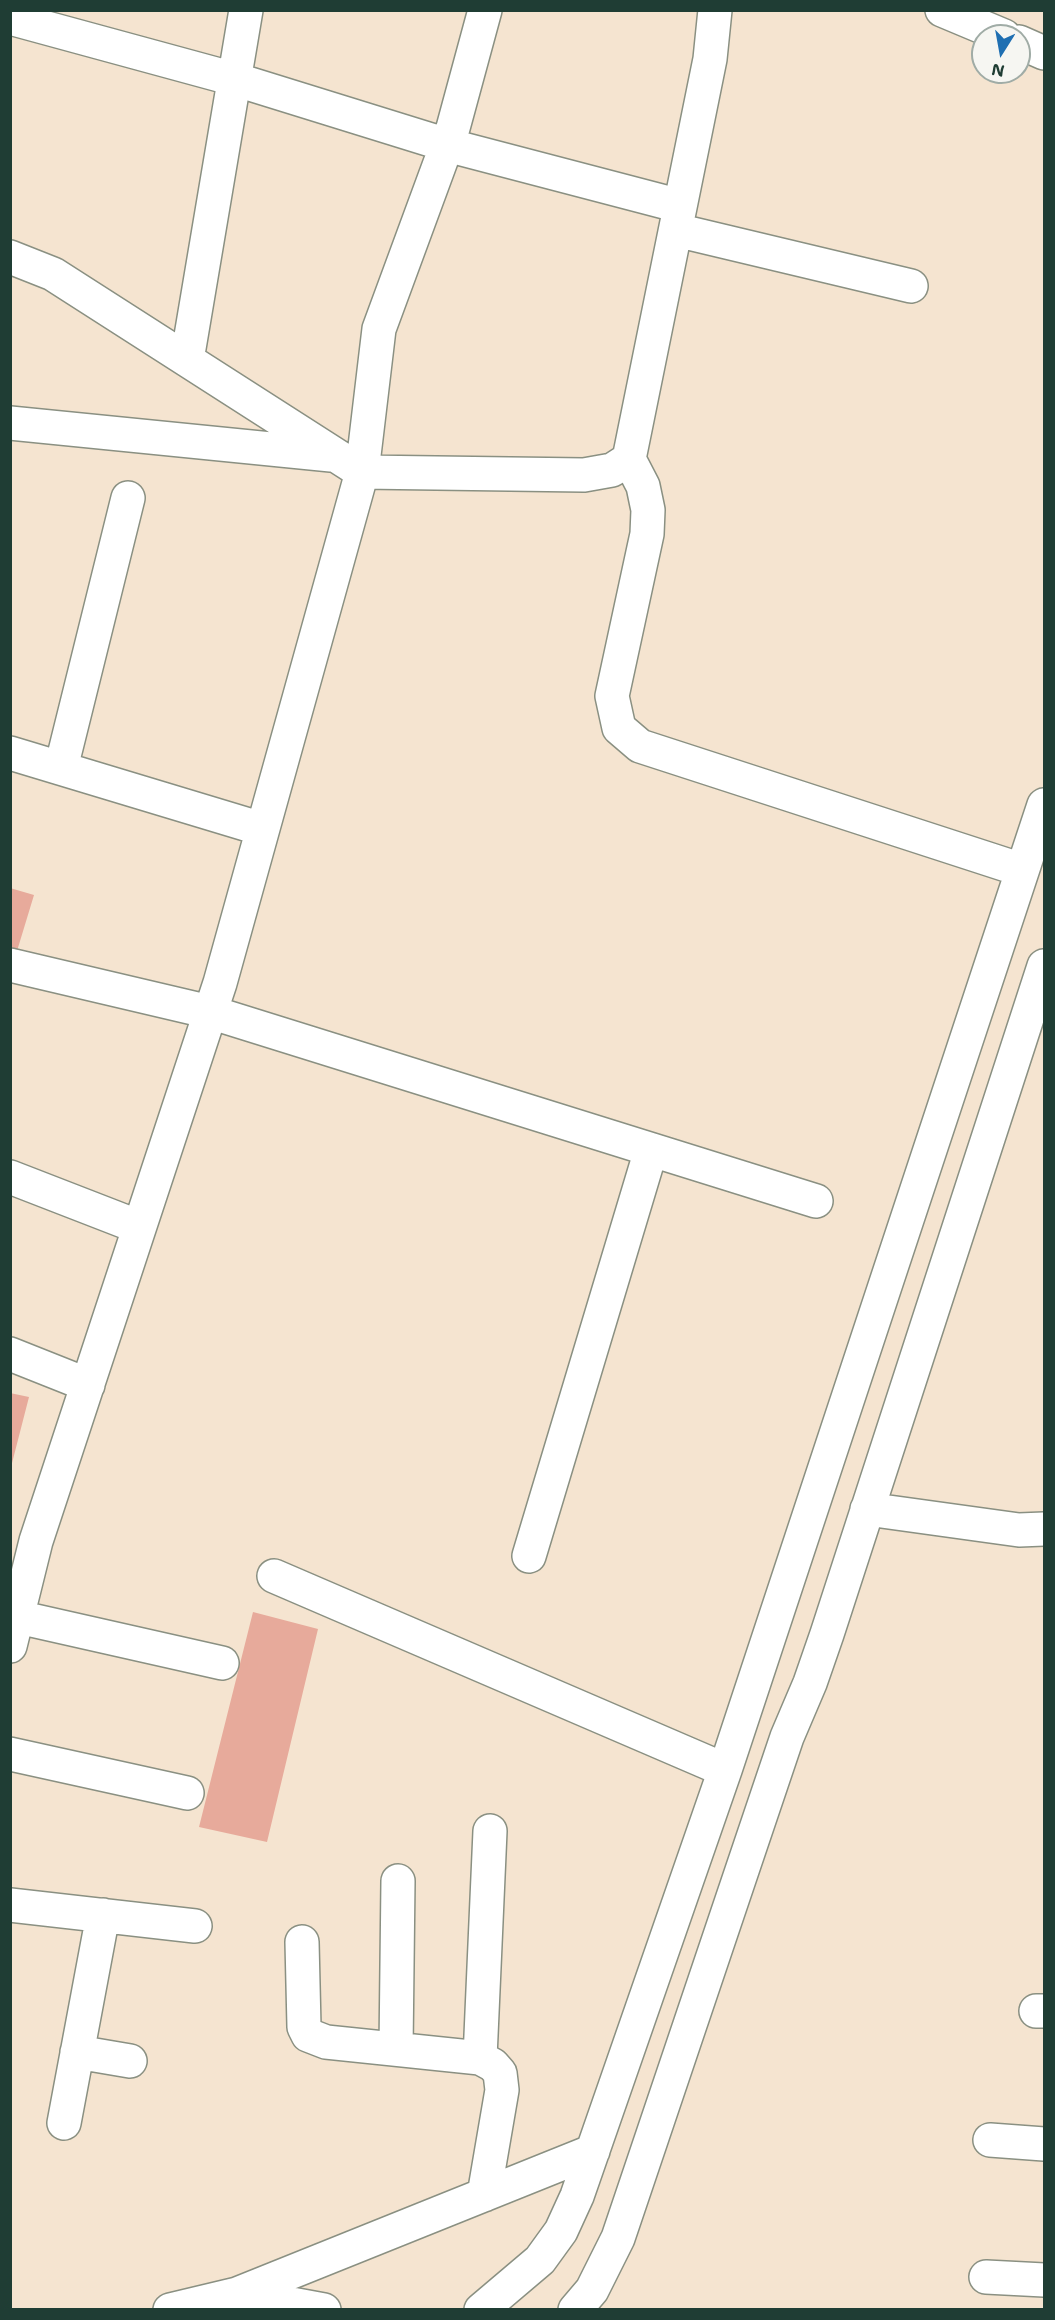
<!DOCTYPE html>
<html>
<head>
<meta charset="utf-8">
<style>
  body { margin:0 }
  #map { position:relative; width:1055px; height:2320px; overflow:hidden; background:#f5e4d0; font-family:"Shantell Sans",sans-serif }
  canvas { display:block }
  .frame { position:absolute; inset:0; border:12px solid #1f3d34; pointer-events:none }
  .north { position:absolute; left:971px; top:24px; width:60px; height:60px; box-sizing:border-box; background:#f6f6f2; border:2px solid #a0aca6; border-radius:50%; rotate:191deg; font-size:16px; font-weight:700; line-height:24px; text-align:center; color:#1f3d34 }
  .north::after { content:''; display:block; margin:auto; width:21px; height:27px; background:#1f6fb2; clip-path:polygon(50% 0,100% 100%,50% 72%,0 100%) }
</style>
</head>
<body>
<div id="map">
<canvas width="1055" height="2320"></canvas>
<div class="frame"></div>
<div class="north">N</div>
</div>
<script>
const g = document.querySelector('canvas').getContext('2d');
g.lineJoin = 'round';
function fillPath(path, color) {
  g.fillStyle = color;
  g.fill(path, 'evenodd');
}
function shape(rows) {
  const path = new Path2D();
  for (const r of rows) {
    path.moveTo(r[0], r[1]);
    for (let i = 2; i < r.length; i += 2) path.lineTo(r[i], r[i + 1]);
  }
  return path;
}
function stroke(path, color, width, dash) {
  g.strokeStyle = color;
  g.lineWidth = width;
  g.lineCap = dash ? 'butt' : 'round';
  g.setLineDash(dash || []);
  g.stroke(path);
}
fillPath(shape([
  [10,888,34,895,17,951,10,949],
  [10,1393,29,1397,11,1467,10,1467],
  [253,1612,318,1629,267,1842,199,1827]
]), '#e7aa9b');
const minor = shape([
  [942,10,1004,36],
  [10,18,234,79,447,145,680,206],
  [1019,42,1044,53],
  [676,230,911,286],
  [10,257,53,274,362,472,379,329,453,128,485,10],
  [187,360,246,10],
  [10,423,331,455],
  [629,459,643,486,648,510,647,534,612,696,619,728,640,746,1022,870],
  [10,753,262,829],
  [61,768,128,498],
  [10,965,210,1012,816,1201],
  [10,1177,139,1227],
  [10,1354,88,1385],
  [867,1509,1019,1530,1044,1529],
  [529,1556,651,1150],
  [274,1576,725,1770],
  [18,1617,222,1663],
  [10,1646,36,1541,220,983,362,472,584,475,612,470,629,459,710,59,715,10],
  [10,1754,187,1793],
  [10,1905,195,1926],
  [302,1942,304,2027,308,2035,326,2042,480,2058,493,2065,500,2073,502,2090,484,2195],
  [1036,2011,1044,2011],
  [396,2049,398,1881],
  [77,2052,130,2061],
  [480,2058,490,1831],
  [64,2123,103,1915],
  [990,2140,1044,2144],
  [986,2277,1044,2280],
  [237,2294,324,2310],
  [170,2310,237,2294,593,2151],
  [481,2310,540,2260,561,2231,577,2196,725,1770,1044,805],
  [575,2310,592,2290,618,2238,787,1737,810,1683,827,1634,1044,966]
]);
stroke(minor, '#8a9082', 36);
stroke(minor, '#fff', 33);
</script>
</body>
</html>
